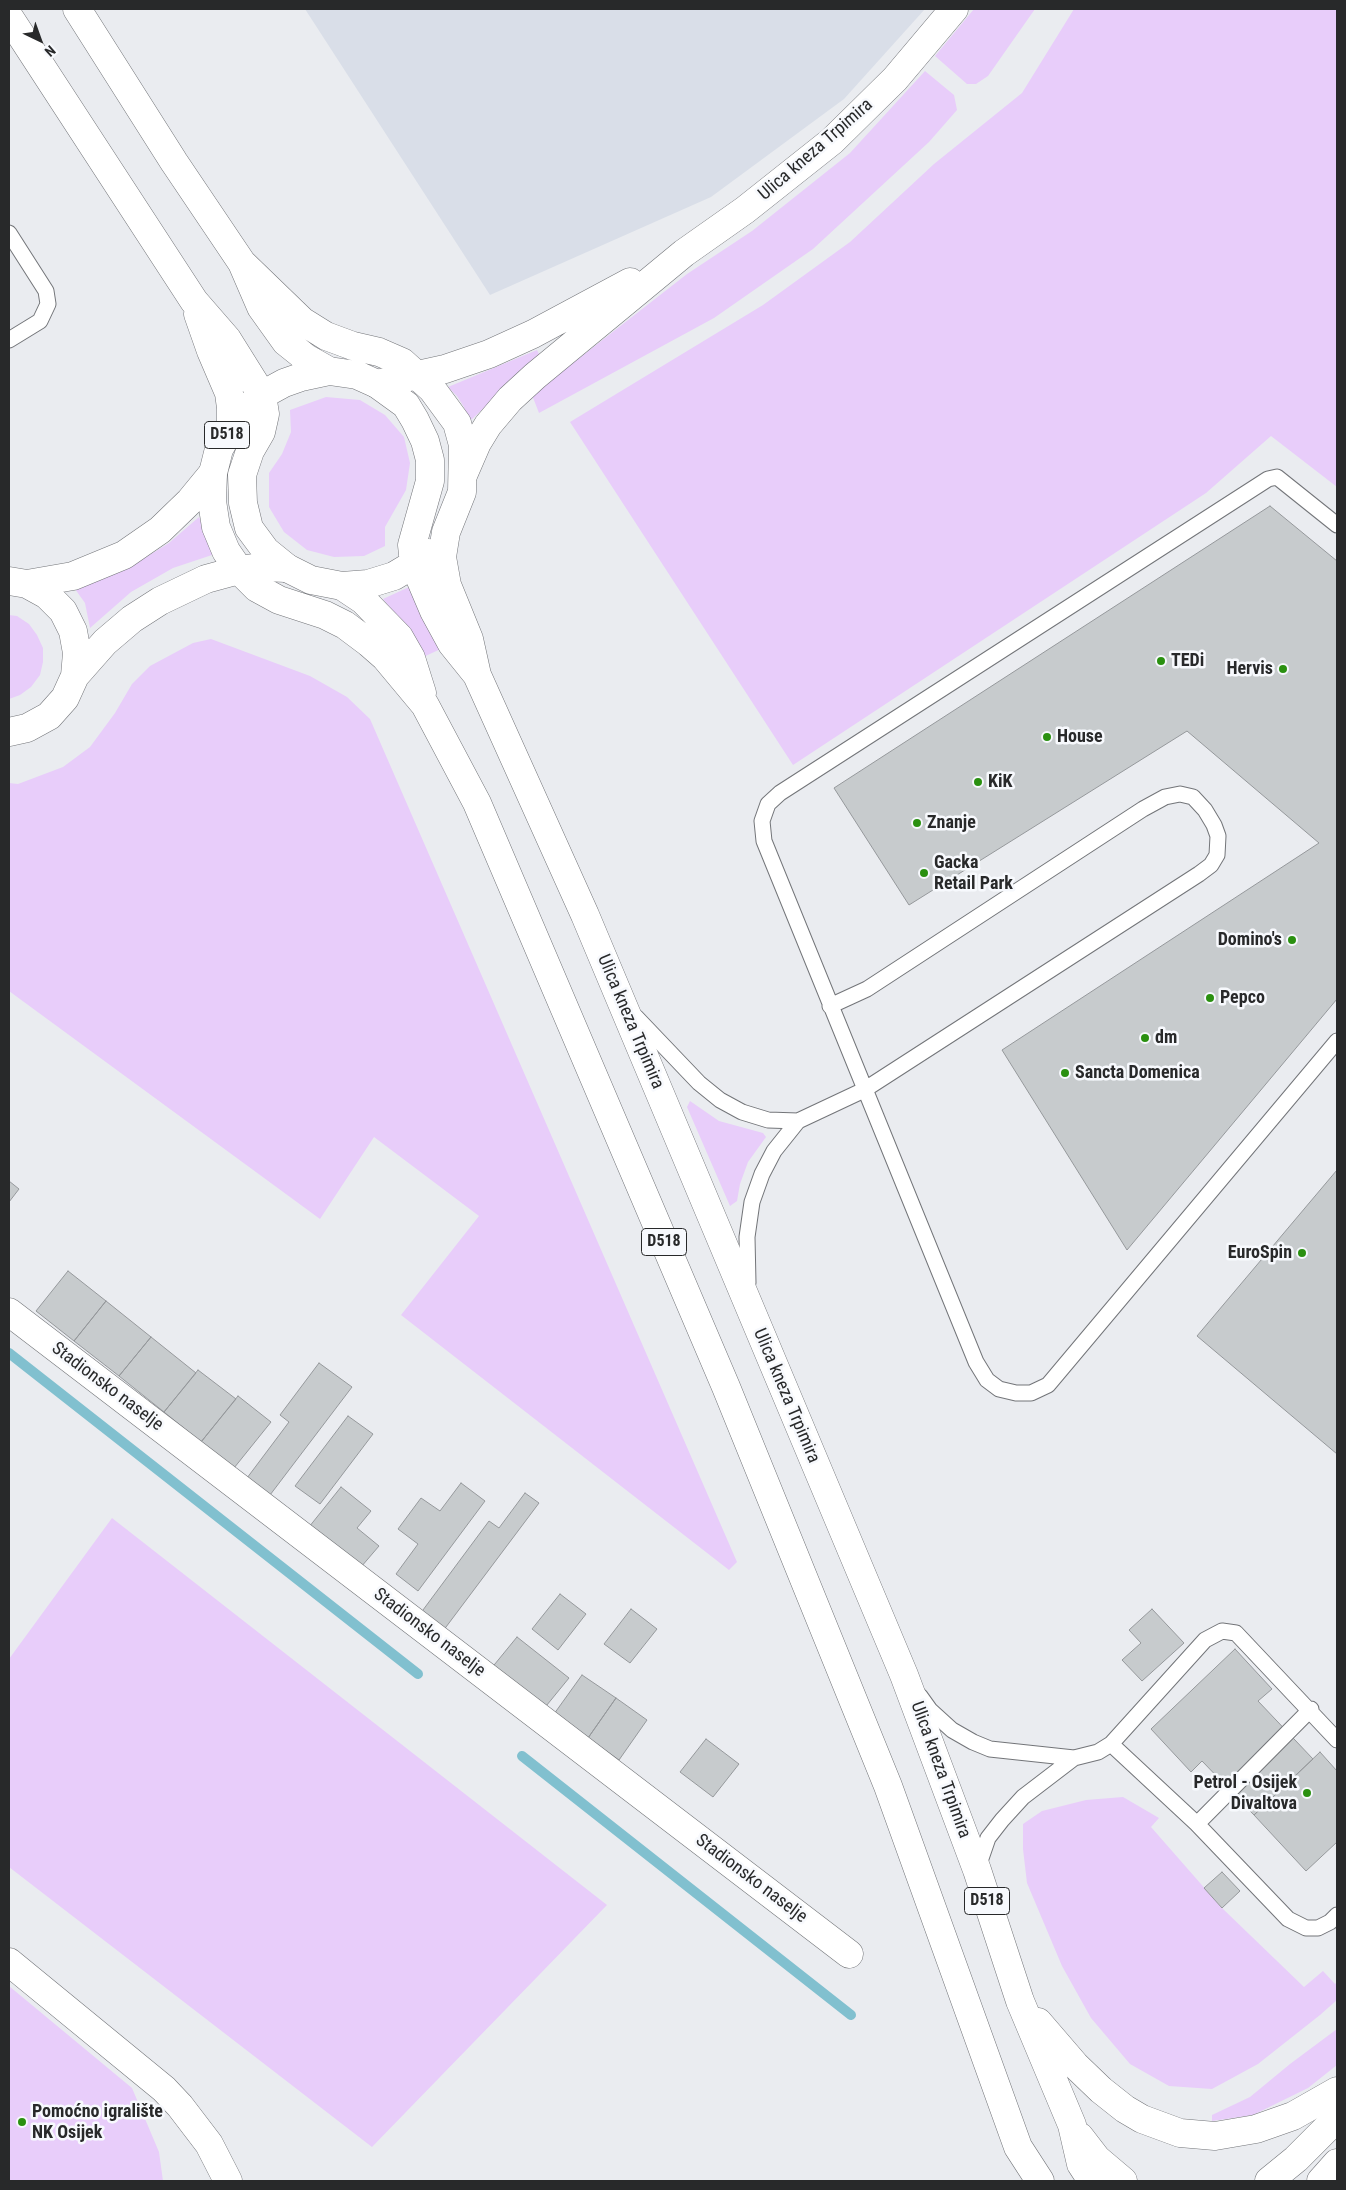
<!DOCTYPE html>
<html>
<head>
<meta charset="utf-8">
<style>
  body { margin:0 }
  #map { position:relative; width:1346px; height:2190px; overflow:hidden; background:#eaecf0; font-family:"Roboto Condensed",sans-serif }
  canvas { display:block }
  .frame { position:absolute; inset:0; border:10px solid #28292a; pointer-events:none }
  .north { position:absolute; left:15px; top:15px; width:50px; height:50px; -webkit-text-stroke:4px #f7f9fd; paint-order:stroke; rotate:138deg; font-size:14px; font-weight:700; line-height:20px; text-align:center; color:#28292a }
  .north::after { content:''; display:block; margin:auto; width:18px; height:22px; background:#28292a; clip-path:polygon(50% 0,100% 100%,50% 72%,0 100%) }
</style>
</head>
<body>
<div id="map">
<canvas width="1346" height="2190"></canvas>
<div class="frame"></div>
<div class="north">N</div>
</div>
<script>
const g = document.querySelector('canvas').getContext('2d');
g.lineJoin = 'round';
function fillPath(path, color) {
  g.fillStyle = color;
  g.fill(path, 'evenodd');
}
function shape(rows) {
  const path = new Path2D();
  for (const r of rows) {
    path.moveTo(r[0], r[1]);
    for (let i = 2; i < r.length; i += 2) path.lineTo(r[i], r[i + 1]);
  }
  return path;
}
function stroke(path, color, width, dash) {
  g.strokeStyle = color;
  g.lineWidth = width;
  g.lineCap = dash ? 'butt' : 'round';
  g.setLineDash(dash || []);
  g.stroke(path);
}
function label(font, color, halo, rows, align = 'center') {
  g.font = font + ' "Roboto Condensed",sans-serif';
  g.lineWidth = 5;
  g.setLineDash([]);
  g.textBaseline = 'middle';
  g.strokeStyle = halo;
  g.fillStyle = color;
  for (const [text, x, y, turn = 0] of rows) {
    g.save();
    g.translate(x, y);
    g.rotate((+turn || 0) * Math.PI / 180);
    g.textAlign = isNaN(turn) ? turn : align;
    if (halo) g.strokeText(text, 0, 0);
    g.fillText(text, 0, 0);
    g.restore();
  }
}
fillPath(shape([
  [305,9,925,9,844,99,711,197,490,295]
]), '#d9dee8');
fillPath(shape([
  [974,9,1035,9,988,76,976,84,967,84,935,56],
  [1074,9,1337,9,1337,487,1271,436,1206,493,793,765,570,422,763,305,850,242,934,164,1022,93],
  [925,71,954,95,957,110,929,142,813,249,714,318,539,413,532,395,687,274,752,231,850,153],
  [537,350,541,358,506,387,469,422,464,407,457,396,448,387],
  [326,397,360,400,385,415,404,437,410,463,406,490,385,527,385,546,364,556,334,557,307,550,284,532,269,507,269,473,282,454,291,432,290,410],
  [199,517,215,554,173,568,131,592,90,628,85,603,75,589,130,567,169,543],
  [409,587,443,648,421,658,397,616,383,599],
  [9,615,17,616,29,624,37,635,43,648,43,662,40,675,31,687,20,695,9,699],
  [211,639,310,676,347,697,370,719,737,1562,729,1570,401,1315,479,1216,374,1137,320,1219,9,991,9,783,18,784,63,767,90,747,115,713,132,684,150,666,193,643],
  [690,1101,719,1121,763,1133,766,1137,748,1162,740,1184,737,1201,730,1206,687,1107],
  [112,1518,607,1905,372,2147,9,1867,9,1659],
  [1123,1797,1159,1818,1151,1827,1222,1908,1304,1987,1323,1971,1335,1984,1337,1982,1337,2000,1320,2015,1258,2064,1212,2089,1169,2086,1130,2064,1091,2018,1062,1966,1027,1883,1023,1849,1023,1824,1042,1811,1086,1800],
  [9,1986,132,2088,159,2152,163,2181,9,2181],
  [1337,2029,1337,2065,1308,2088,1253,2115,1212,2121,1212,2115,1250,2097,1290,2064]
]), '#e8cdfa');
stroke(shape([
  [9,1353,418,1674],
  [522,1756,851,2015]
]), '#81c0cf', 10);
const building = shape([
  [1270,506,1337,561,1337,999,1127,1250,1002,1050,1319,843,1187,731,909,905,834,788,1270,506],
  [1337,1170,1337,1454,1197,1336,1337,1170],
  [9,1181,19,1189,9,1202,9,1181],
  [68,1271,106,1301,74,1341,36,1311,68,1271],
  [106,1301,151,1337,119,1376,74,1341,106,1301],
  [151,1337,196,1373,164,1412,119,1376,151,1337],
  [319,1363,352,1387,270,1495,247,1478,289,1422,280,1415,319,1363],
  [198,1370,236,1399,201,1442,164,1412,198,1370],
  [238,1396,271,1422,234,1468,201,1442,238,1396],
  [348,1416,373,1434,320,1504,295,1486,348,1416],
  [461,1483,485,1501,418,1591,396,1574,418,1544,398,1529,421,1498,440,1511,461,1483],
  [341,1487,371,1511,357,1528,379,1546,361,1567,309,1527,341,1487],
  [525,1493,539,1503,443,1631,420,1614,489,1521,499,1528,525,1493],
  [560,1594,586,1614,558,1650,532,1629,560,1594],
  [631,1609,657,1629,630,1663,604,1644,631,1609],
  [1152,1609,1184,1643,1142,1681,1122,1660,1141,1643,1129,1630,1152,1609],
  [517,1637,569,1678,542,1711,490,1670,517,1637],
  [1235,1649,1272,1689,1258,1701,1313,1759,1254,1815,1202,1761,1191,1772,1151,1729,1235,1649],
  [582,1675,616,1698,588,1738,554,1714,582,1675],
  [616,1698,647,1720,619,1760,588,1738,616,1698],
  [706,1739,739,1764,713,1797,680,1772,706,1739],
  [1320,1752,1337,1771,1337,1842,1306,1871,1254,1815,1320,1752],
  [1222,1872,1240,1891,1222,1908,1204,1888,1222,1872]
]);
fillPath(building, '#c7cbcd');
stroke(building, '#95989b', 1);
const service = shape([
  [9,233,46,291,48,304,40,321,9,340],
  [1337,525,1277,477,1268,479,780,793,768,804,762,821,764,841,976,1362,987,1380,999,1389,1016,1393,1031,1393,1048,1385,1337,1041],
  [636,1017,699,1083,720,1100,742,1112,768,1120,798,1121],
  [748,1283,747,1237,752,1202,762,1174,774,1151,798,1121,864,1090,1199,874,1211,865,1217,855,1218,836,1214,825,1205,810,1193,797,1180,794,1165,797,1143,809,867,989,830,1006],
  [920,1696,930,1710,952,1730,973,1742,990,1749,1074,1758,1098,1752,1111,1744,1205,1640,1222,1631,1236,1633,1337,1740],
  [1111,1744,1197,1824,1288,1919,1306,1928,1318,1928,1330,1922,1337,1915],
  [1197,1824,1311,1709],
  [978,1867,988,1838,1002,1820,1023,1797,1074,1758]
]);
const minor = shape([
  [377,384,445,369,489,354,533,334,630,282],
  [464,473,477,443,488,425,510,399,535,376,684,253,745,210,832,141,895,79,954,9],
  [9,581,27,584,47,595,63,611,73,631,77,653,75,676,65,698,49,716,27,728,9,732],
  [27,584,73,576,124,555,160,530,190,501,213,473],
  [75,676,105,642,132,619,160,601,206,579,239,570,260,567,287,568],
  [9,1312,849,1954],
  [9,1962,164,2089,180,2106,209,2144,228,2181]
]);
const tertiary = shape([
  [1269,2181,1296,2159,1337,2118],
  [1321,2181,1337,2163]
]);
const primary = shape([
  [77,9,174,162,242,263,261,307,286,342,306,358,329,371],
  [9,17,194,301,227,339,262,395,265,414,261,432,250,451,242,475,243,503,249,528,266,551,287,568,311,580,342,586,368,584,394,576,414,564,429,553],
  [242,263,302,321,326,336,353,346,379,352,402,362,432,389,457,423,463,445,462,492,446,532,442,557,447,585,469,639,477,675,585,915,904,1675,977,1870,1020,2001,1072,2125,1081,2164,1092,2181],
  [198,314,211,351,229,393,231,408,231,428],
  [342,586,363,600,399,637,411,658,422,693],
  [477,675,452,644,434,611,414,564,412,545,430,481,430,460,425,441,415,420,406,405,377,384,357,375,329,371,301,377,284,383,262,395,247,408,231,428,219,449,213,473,212,501,216,527,226,551,239,570,257,588,279,600,325,615,345,625,369,643,385,657,425,705,477,803,726,1387,888,1786,1018,2147,1040,2181],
  [1038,2022,1075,2065,1101,2090,1125,2109,1142,2119,1180,2133,1215,2136,1256,2129,1293,2116,1337,2091],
  [1080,2137,1097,2159,1123,2181]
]);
stroke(service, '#737579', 17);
stroke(minor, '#737579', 29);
stroke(tertiary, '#737579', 29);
stroke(primary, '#737579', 29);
stroke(service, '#fff', 15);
stroke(minor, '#fff', 28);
stroke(tertiary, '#fff', 28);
stroke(primary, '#fff', 28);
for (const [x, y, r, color] of [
  [1161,661,5,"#2a9010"],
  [1283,669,5,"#2a9010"],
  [1047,737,5,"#2a9010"],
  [978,782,5,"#2a9010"],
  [917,823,5,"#2a9010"],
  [924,873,5,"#2a9010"],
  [1292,940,5,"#2a9010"],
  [1210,998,5,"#2a9010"],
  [1145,1038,5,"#2a9010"],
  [1065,1073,5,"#2a9010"],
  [1302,1253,5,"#2a9010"],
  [1307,1793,5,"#2a9010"],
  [22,2122,5,"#2a9010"]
]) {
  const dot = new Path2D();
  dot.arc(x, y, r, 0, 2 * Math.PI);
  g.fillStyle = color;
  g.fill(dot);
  stroke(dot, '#f7f9fd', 2);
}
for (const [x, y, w] of [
  [227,435,45],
  [664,1242,45],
  [987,1901,45]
]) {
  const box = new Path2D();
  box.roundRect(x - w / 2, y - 13.5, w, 27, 4);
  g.fillStyle = '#f7f9fd';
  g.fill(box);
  stroke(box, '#28292a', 1);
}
label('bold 16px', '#28292a', null, [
  ["D518",227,435],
  ["D518",664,1242],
  ["D518",987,1901]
]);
label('18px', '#28292a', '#f7f9fd', [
  ["Ulica kneza Trpimira",816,150,-41],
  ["Ulica kneza Trpimira",630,1022,67],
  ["Stadionsko naselje",107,1387,37],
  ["Ulica kneza Trpimira",786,1396,67],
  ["Stadionsko naselje",429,1633,37],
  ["Ulica kneza Trpimira",940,1770,70],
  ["Stadionsko naselje",751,1879,37]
]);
label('bold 18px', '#28292a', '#f7f9fd', [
  ["TEDi",1171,661],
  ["Hervis",1273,669,"right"],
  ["House",1057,737],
  ["KiK",988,782],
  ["Znanje",927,823],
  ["Gacka",934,863],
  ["Retail Park",934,884],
  ["Domino's",1282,940,"right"],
  ["Pepco",1220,998],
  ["dm",1155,1038],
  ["Sancta Domenica",1075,1073],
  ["EuroSpin",1292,1253,"right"],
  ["Petrol - Osijek",1297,1783,"right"],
  ["Divaltova",1297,1804,"right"],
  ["Pomoćno igralište",32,2112],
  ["NK Osijek",32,2133]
], 'left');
</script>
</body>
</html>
